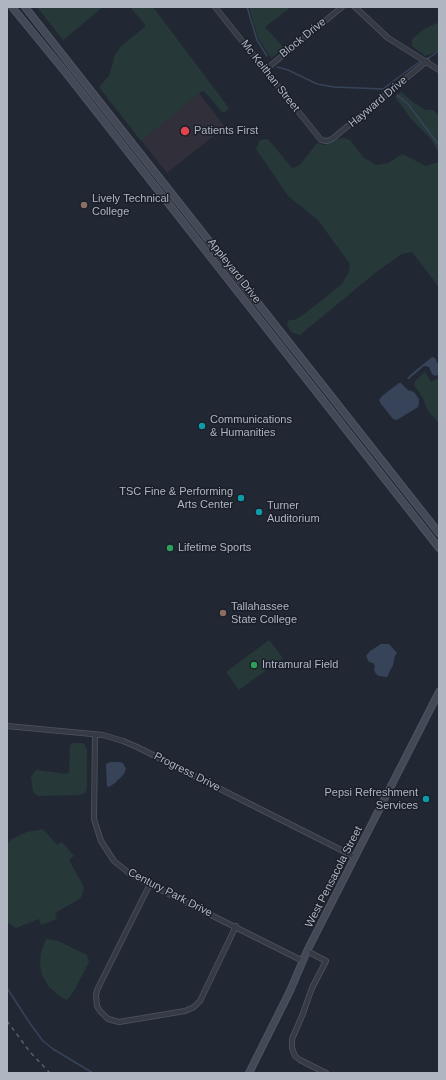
<!DOCTYPE html>
<html>
<head>
<meta charset="utf-8">
<style>
  body { margin:0 }
  #map { position:relative; width:446px; height:1080px; overflow:hidden; background:#212833; font-family:Helvetica,sans-serif }
  canvas { display:block }
  .frame { position:absolute; inset:0; border:8px solid #afb5c1; pointer-events:none }
</style>
</head>
<body>
<div id="map">
<canvas width="446" height="1080"></canvas>
<div class="frame"></div>
</div>
<script>
const g = document.querySelector('canvas').getContext('2d');
g.lineJoin = 'round';
function fillPath(path, color) {
  g.fillStyle = color;
  g.fill(path, 'evenodd');
}
function shape(rows) {
  const path = new Path2D();
  for (const r of rows) {
    path.moveTo(r[0], r[1]);
    for (let i = 2; i < r.length; i += 2) path.lineTo(r[i], r[i + 1]);
  }
  return path;
}
function stroke(path, color, width, dash) {
  g.strokeStyle = color;
  g.lineWidth = width;
  g.lineCap = dash ? 'butt' : 'round';
  g.setLineDash(dash || []);
  g.stroke(path);
}
function label(font, color, halo, rows, align = 'center') {
  g.font = font + ' Helvetica,sans-serif';
  g.lineWidth = 3;
  g.setLineDash([]);
  g.textBaseline = 'middle';
  g.strokeStyle = halo;
  g.fillStyle = color;
  for (const [text, x, y, turn = 0] of rows) {
    g.save();
    g.translate(x, y);
    g.rotate((+turn || 0) * Math.PI / 180);
    g.textAlign = isNaN(turn) ? turn : align;
    if (halo) g.strokeText(text, 0, 0);
    g.fillText(text, 0, 0);
    g.restore();
  }
}
fillPath(shape([
  [199,93,225,127,167,173,140,139]
]), '#312f39');
fillPath(shape([
  [37,7,103,7,63,40],
  [130,7,153,7,229,108,225,112,222,112,205,92,202,91,141,141,99,87,109,76,115,55,121,46,146,26],
  [249,7,291,7,265,27,284,48,271,58,258,38],
  [439,22,439,51,425,56,412,46,412,39,423,30],
  [401,92,414,103,426,110,433,110,439,115,439,153,431,139,412,120,395,97],
  [344,138,350,140,364,158,376,165,388,163,402,154,426,166,438,162,439,158,439,287,412,252,402,254,380,269,300,335,293,333,289,329,287,324,289,320,294,320,303,315,342,284,349,272,350,264,317,219,289,197,256,149,260,140,268,139,292,168,300,165,317,143,325,145,336,139],
  [425,372,431,382,439,378,439,423,428,411,423,398,414,385,415,381],
  [269,640,283,658,239,690,226,672],
  [72,743,82,743,84,744,87,749,87,788,85,793,77,795,38,796,33,792,31,777,36,770,66,774,69,772,70,747],
  [43,829,57,845,62,842,74,856,69,860,84,887,81,898,55,913,57,919,41,925,39,919,16,928,7,922,7,844,12,839,27,832],
  [46,939,58,941,87,955,89,962,74,991,67,1000,61,997,49,987,42,975,40,964,41,952]
]), '#273839');
fillPath(shape([
  [432,357,435,358,439,366,439,373,438,375,435,376,432,374,429,367,426,366,424,366,409,379,407,379,410,375],
  [399,383,401,383,408,390,414,392,419,399,419,403,418,407,402,417,396,420,393,419,381,404,379,400,382,396],
  [381,644,389,644,397,653,395,656,393,665,387,677,379,676,376,674,374,670,375,666,373,663,369,662,366,656,370,651],
  [110,762,120,762,123,763,126,769,124,774,115,783,109,787,107,786,106,767,106,764]
]), '#374359');
stroke(shape([
  [247,7,257,40,267,56],
  [427,59,439,51],
  [277,67,288,70,317,84,334,87,383,89,419,62],
  [397,95,408,104,439,145],
  [7,988,29,1022,43,1041,53,1049,93,1073]
]), '#374359', 1.5);
const minor = shape([
  [215,7,321,140,327,141,332,139,427,61],
  [355,7,388,38,439,70],
  [265,70,342,7],
  [7,726,103,735,123,741,137,747,355,857],
  [95,734,94,819,101,841,114,861,129,873,141,880,303,961],
  [150,884,97,990,96,996,97,1006,100,1011,108,1019,119,1022,185,1011,194,1007,200,1001,236,926],
  [307,951,326,961,312,988,302,1016,292,1039,292,1048,295,1056,300,1060,326,1073]
]);
const secondary = shape([
  [12,7,66,73,439,548],
  [25,7,439,533],
  [249,1073,290,991,307,951,439,692]
]);
stroke(minor, '#4f555f', 6);
stroke(secondary, '#4f555f', 8);
stroke(minor, '#353a44', 4.5);
stroke(secondary, '#434957', 6);
stroke(shape([
  [7,1021,30,1052,50,1073]
]), '#59606d', 1.5, [4, 4]);
for (const [x, y, r, color] of [
  [185,131,5,"#e0444e"],
  [84,205,4,"#8d6e63"],
  [202,426,4,"#0f9aa8"],
  [241,498,4,"#0f9aa8"],
  [259,512,4,"#0f9aa8"],
  [170,548,4,"#2e9e5b"],
  [223,613,4,"#8d6e63"],
  [254,665,4,"#2e9e5b"],
  [426,799,4,"#0f9aa8"]
]) {
  const dot = new Path2D();
  dot.arc(x, y, r, 0, 2 * Math.PI);
  g.fillStyle = color;
  g.fill(dot);
  stroke(dot, '#1a1f29', 1.5);
}
label('11px', '#afb5c1', '#1a1f29', [
  ["Block Drive",303,38,-39],
  ["Mc Keithan Street",270,76,52],
  ["Hayward Drive",378,102,-40],
  ["Appleyard Drive",234,271,52],
  ["Progress Drive",187,772,27],
  ["West Pensacola Street",334,877,-63],
  ["Century Park Drive",170,893,27]
]);
label('11px', '#afb5c1', '#1a1f29', [
  ["Patients First",194,131],
  ["Lively Technical",92,199],
  ["College",92,212],
  ["Communications",210,420],
  ["& Humanities",210,433],
  ["TSC Fine & Performing",233,492,"right"],
  ["Arts Center",233,505,"right"],
  ["Turner",267,506],
  ["Auditorium",267,519],
  ["Lifetime Sports",178,548],
  ["Tallahassee",231,607],
  ["State College",231,620],
  ["Intramural Field",262,665],
  ["Pepsi Refreshment",418,793,"right"],
  ["Services",418,806,"right"]
], 'left');
</script>
</body>
</html>
